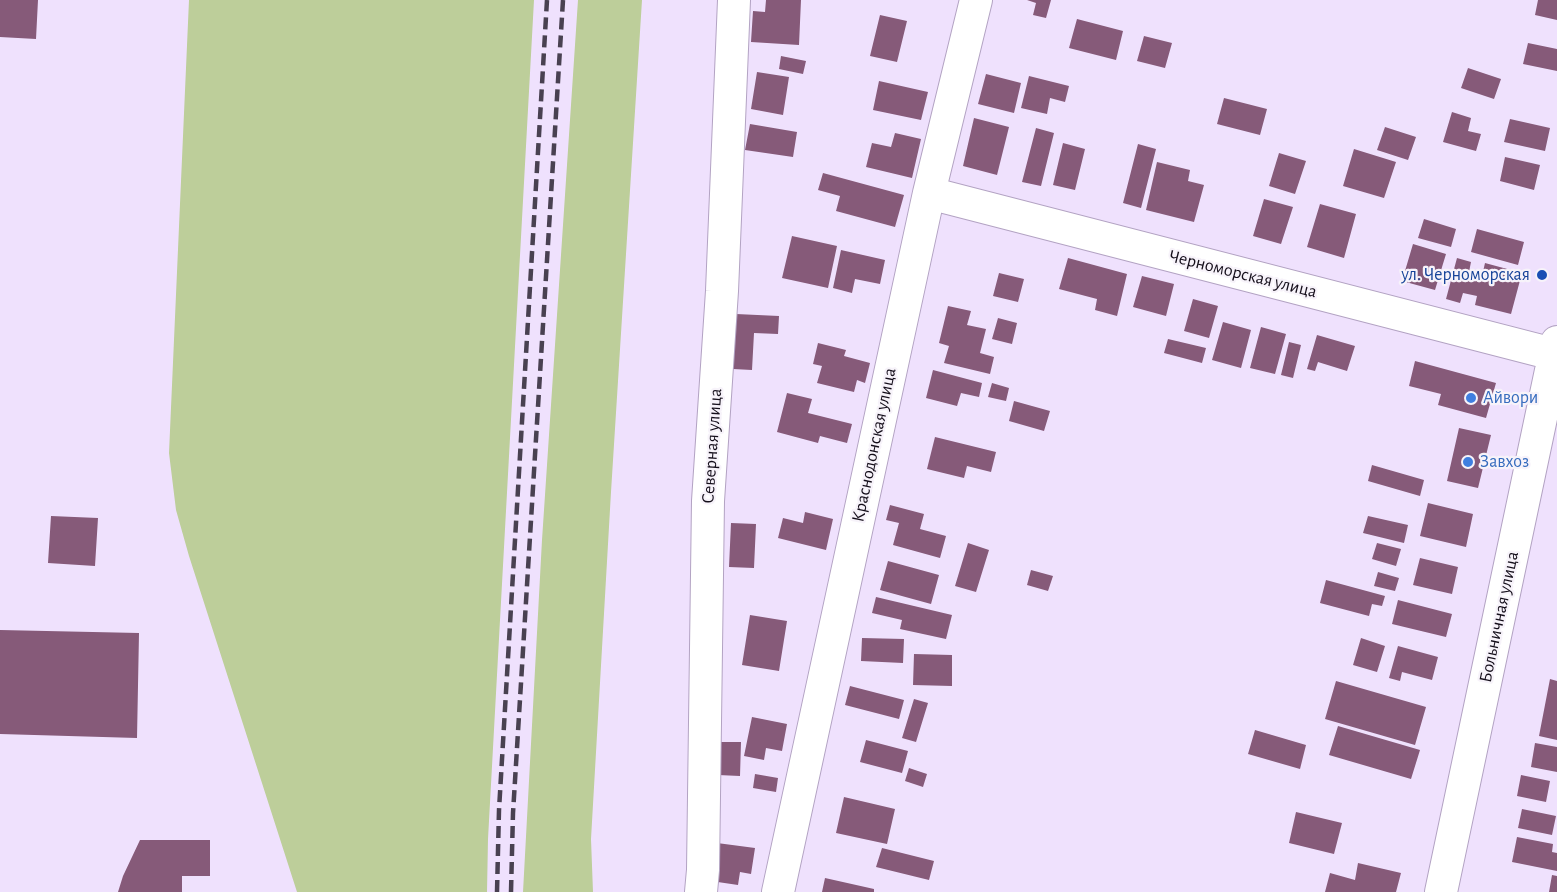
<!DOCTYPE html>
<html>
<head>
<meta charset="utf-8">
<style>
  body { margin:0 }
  canvas { display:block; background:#efe1fd }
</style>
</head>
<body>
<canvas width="1557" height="892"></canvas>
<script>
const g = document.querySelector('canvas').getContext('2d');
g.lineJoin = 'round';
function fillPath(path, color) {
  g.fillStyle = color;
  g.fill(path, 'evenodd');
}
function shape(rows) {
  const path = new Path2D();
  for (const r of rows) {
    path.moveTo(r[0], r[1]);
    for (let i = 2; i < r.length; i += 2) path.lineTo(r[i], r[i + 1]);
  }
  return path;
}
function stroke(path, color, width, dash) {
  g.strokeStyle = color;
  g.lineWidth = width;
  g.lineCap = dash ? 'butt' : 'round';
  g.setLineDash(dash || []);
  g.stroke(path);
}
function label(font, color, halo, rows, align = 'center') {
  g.font = font + ' "Alegreya Sans",sans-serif';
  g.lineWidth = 4.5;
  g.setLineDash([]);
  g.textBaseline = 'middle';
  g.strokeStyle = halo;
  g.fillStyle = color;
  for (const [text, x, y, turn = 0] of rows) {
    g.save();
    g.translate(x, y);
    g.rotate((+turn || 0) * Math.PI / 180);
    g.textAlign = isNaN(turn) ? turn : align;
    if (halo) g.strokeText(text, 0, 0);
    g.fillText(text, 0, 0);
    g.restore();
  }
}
fillPath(shape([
  [189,0,534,0,488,839,487,892,297,892,189,556,176,510,169,453],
  [578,0,642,0,611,492,591,839,593,892,523,892,542,540]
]), '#bdce9a');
fillPath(shape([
  [0,0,38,0,36,39,0,37],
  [766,0,801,0,799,45,751,42,753,11,765,12],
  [1027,0,1051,0,1046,18,1033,15,1036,3],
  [1538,0,1557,0,1557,20,1535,15],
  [880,15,907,21,897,62,870,56],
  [1077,19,1123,31,1116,60,1069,48],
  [1144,36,1172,43,1165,68,1137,61],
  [1528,43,1557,49,1557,71,1523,64],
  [781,56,806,61,803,74,779,69],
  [1468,68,1501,79,1494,99,1461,88],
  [757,72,789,77,783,115,751,109],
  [986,74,1021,83,1014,113,978,104],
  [1029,76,1069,86,1065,102,1050,98,1047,114,1021,108],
  [879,81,928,92,921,120,873,110],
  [1224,98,1267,109,1260,135,1217,124],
  [1452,112,1471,118,1468,131,1481,134,1476,151,1443,142],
  [974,118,1009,127,997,175,963,166],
  [1510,119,1550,128,1545,151,1504,142],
  [750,124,797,132,793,157,745,150],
  [1385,127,1416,137,1408,160,1377,150],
  [1036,128,1054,133,1041,186,1022,182],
  [895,133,921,139,912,178,866,167,872,143,891,147],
  [1063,143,1085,149,1075,190,1053,185],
  [1138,144,1156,149,1141,208,1123,203],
  [1354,149,1396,162,1384,198,1343,186],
  [1279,153,1306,161,1295,194,1269,186],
  [1505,157,1540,165,1534,190,1500,181],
  [1157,162,1190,170,1188,181,1204,185,1194,222,1146,210],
  [823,173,904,195,895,227,836,211,840,196,818,190],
  [1264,199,1293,207,1281,244,1253,236],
  [1320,204,1356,214,1344,258,1307,247],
  [1424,219,1456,229,1451,247,1418,238],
  [1477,229,1524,242,1518,265,1471,252],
  [792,236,837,246,828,288,782,278],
  [1413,244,1446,254,1435,290,1402,281],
  [841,250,885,260,880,284,855,279,852,293,833,288],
  [1068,258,1127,274,1117,316,1095,310,1097,299,1059,289],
  [1457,258,1471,262,1469,272,1482,276,1485,263,1522,273,1511,314,1475,305,1477,296,1463,293,1460,303,1446,299],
  [999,273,1024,279,1018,302,993,296],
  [1142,276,1174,284,1166,316,1133,307],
  [1193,299,1218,306,1209,338,1184,331],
  [948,306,971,311,967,325,986,329,980,353,994,357,990,374,944,363,949,346,939,343],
  [736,314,779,316,778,334,754,333,752,370,733,369],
  [998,318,1017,323,1012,344,992,339],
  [1223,322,1251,330,1241,368,1212,360],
  [1261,327,1286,334,1275,374,1250,368],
  [1317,335,1355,346,1347,371,1318,362,1315,371,1307,369],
  [1168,339,1206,348,1202,363,1164,353],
  [1289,342,1301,345,1293,378,1281,375],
  [818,343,846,350,844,356,870,363,865,383,857,380,854,392,817,383,822,366,813,364],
  [1415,361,1496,383,1486,418,1438,405,1441,394,1409,386],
  [933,370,982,383,979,397,961,393,957,406,926,398],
  [992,383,1009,388,1006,401,988,397],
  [787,393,812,399,808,413,852,424,847,443,820,436,818,443,777,432],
  [1014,401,1050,411,1044,431,1009,421],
  [1459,428,1491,435,1478,488,1447,481],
  [935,437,996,452,991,472,967,466,964,478,927,469],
  [1372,465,1424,480,1420,496,1368,481],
  [1428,503,1473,514,1466,547,1420,536],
  [890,505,924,514,920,529,946,536,940,558,893,545,899,523,886,520],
  [805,512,833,519,826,550,778,538,783,518,803,523],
  [51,516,98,518,95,566,48,563],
  [1368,516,1408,525,1404,543,1363,533],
  [731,523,756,524,754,568,729,567],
  [968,543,989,550,976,592,955,586],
  [1377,543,1401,549,1396,566,1372,559],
  [1420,558,1458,567,1452,594,1413,585],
  [888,561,939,575,931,604,880,590],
  [1031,570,1053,576,1048,591,1027,585],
  [1378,572,1399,578,1395,591,1374,586],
  [1326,580,1385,596,1382,606,1372,604,1369,616,1320,603],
  [876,597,952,615,946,639,900,629,902,620,872,613],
  [1398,600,1452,614,1446,637,1392,624],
  [750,615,787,621,779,671,742,665],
  [0,630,139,633,137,738,0,734],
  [862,638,904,639,903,663,861,661],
  [1361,638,1385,646,1377,672,1353,665],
  [1398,646,1438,657,1432,680,1402,672,1400,681,1389,678],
  [914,654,952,655,952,686,913,685],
  [1550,679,1557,681,1557,740,1539,736],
  [1336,681,1426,707,1415,745,1325,719],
  [850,686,904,700,899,719,845,705],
  [914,699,928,703,916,742,902,738],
  [752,717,787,724,782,751,766,748,764,760,744,756],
  [1338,726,1420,750,1411,779,1329,755],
  [1255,730,1306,745,1300,769,1248,754],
  [866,740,908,751,902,773,860,762],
  [719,742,741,742,740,776,718,775],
  [1535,743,1557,747,1557,772,1531,767],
  [909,768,927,774,923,787,905,781],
  [755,774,778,778,776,792,753,788],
  [1521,775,1550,781,1546,802,1517,796],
  [844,797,895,809,887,844,836,833],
  [1522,809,1556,816,1552,835,1518,828],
  [1296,812,1342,823,1334,854,1289,843],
  [1517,837,1553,844,1552,852,1557,853,1557,871,1512,862],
  [140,840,210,840,210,876,182,876,182,892,118,892,123,876],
  [717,843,755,848,751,874,740,872,738,885,711,881],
  [882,848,934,861,929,880,876,867],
  [1358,863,1401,873,1396,892,1325,892,1330,873,1355,880],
  [1552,875,1557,876,1557,892,1549,892],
  [825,878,874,889,874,892,822,892]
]), '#865a79');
const minor = shape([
  [929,193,1557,355],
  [701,892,703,870,708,501,722,291,734,0],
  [778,892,929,193,976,0],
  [1441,892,1557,342]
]);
stroke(minor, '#b3a3c3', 34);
stroke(minor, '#fff', 32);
stroke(shape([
  [497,892,499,810,547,0],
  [511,892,513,813,563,0]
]), '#494151', 4.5, [12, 6]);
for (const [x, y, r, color] of [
  [1542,275,6,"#1a4fb4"],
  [1471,398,6,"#3f7fe0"],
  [1468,462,6,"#3f7fe0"]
]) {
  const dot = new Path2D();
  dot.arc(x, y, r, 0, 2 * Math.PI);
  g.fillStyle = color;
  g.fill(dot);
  stroke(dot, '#f7f3fa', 2);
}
label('18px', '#140e1a', '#f7f3fa', [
  ["Черноморская улица",1243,274,14],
  ["Краснодонская улица",874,445,-78],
  ["Северная улица",712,446,-86],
  ["Больничная улица",1499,617,-78]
]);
label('18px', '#164399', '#f7f3fa', [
  ["ул. Черноморская",1530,275]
], 'right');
label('18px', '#366cbe', '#f7f3fa', [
  ["Айвори",1483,398],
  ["Завхоз",1480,462]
], 'left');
</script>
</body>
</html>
